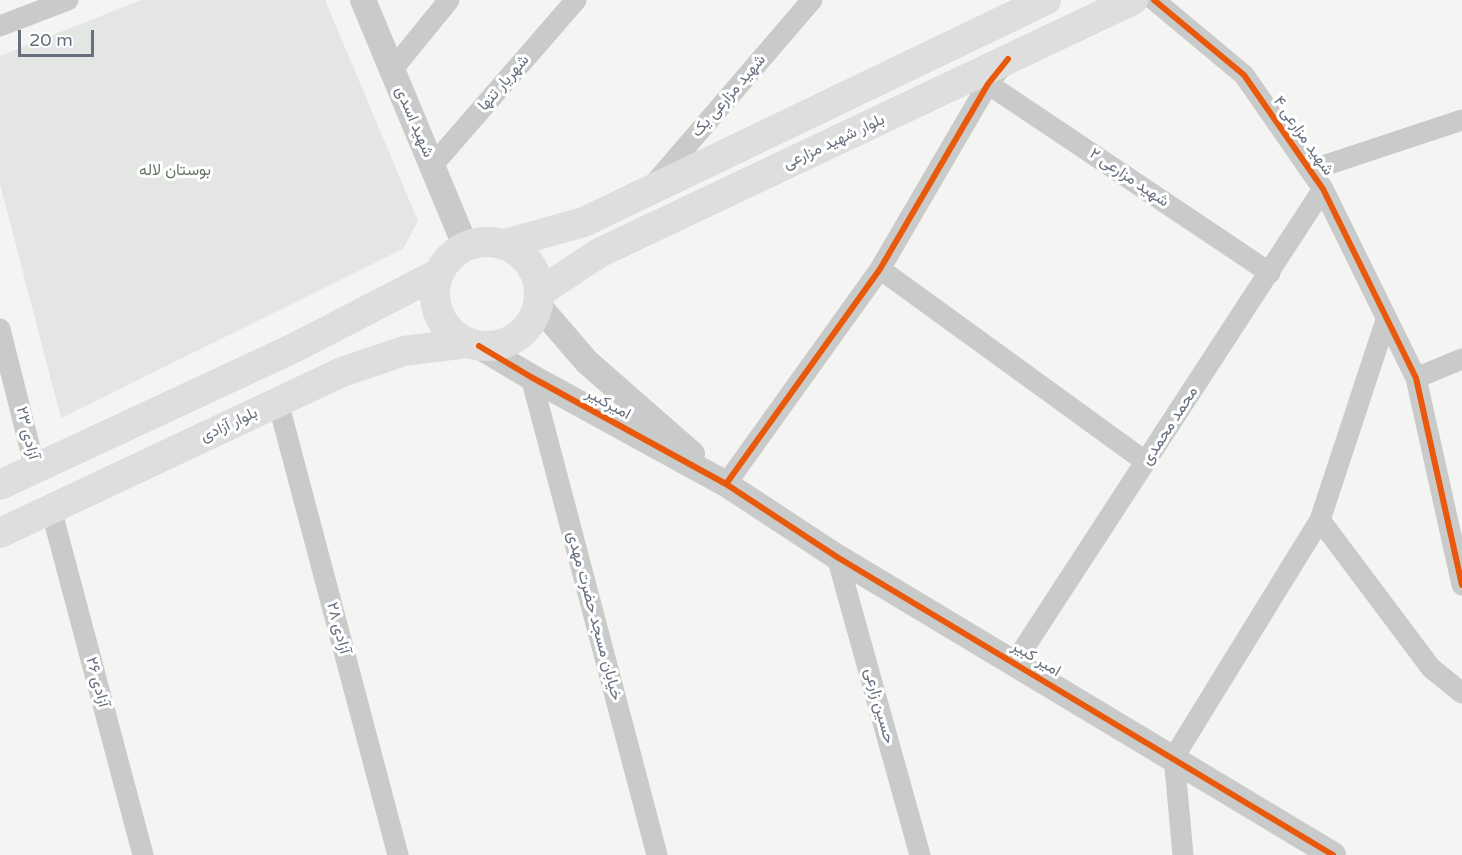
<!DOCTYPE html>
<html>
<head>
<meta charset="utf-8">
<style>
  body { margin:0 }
  #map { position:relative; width:1462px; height:855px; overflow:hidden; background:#f4f4f3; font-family:"Varela Round",sans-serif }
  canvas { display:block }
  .scale { position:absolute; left:18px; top:30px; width:76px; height:27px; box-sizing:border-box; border:3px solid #68707f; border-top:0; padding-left:8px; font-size:18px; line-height:21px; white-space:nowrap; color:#68707f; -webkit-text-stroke:4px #fff; paint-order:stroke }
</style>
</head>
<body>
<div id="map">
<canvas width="1462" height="855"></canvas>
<div class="scale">20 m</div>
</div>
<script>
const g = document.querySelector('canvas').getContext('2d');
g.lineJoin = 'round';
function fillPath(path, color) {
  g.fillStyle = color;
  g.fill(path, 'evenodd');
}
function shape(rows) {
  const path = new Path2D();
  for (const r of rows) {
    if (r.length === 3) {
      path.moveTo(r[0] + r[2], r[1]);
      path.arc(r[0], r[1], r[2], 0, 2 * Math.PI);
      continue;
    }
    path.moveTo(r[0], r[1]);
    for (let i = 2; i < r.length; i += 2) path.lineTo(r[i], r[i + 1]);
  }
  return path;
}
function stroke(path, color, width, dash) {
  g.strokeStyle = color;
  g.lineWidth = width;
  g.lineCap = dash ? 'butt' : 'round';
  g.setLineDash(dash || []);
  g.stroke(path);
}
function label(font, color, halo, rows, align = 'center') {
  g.font = font + ' "Varela Round",Vazirmatn,sans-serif';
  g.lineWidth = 6;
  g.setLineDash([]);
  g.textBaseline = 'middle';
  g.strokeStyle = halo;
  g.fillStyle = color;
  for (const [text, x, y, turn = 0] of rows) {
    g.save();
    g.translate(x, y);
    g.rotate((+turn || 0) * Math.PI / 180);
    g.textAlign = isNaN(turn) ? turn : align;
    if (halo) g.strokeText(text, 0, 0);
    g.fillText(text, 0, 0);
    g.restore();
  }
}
fillPath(shape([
  [141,0,325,0,418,221,403,249,61,418,0,184,0,56]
]), '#e3e6e2');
stroke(shape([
  [1154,0,1244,75,1323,189,1416,378,1462,585],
  [0,26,68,0],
  [392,70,449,0],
  [988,84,1270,273],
  [432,166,576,0],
  [1311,170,1462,120],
  [654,184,812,0],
  [880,269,1146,462],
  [0,329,35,468],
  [531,377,657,855],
  [1416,378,1462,359],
  [278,402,398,855],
  [726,484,880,269,988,84,1004,64],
  [51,509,143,855],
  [1320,520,1431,668,1462,693],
  [837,557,920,855],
  [1015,662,1323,189],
  [1183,855,1174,757,1320,520,1386,320]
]), '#c9caca', 21);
stroke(shape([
  [363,0,465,245],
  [538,305,587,362,692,454],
  [479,346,531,377,726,484,837,557,1333,855]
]), '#c9caca', 26);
stroke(shape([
  [487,294,52],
  [505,244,584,222,1046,0],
  [540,292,599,253,1133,0],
  [0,485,294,348,437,274],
  [0,533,342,372,404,351,467,343]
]), '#dededf', 30);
stroke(shape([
  [1154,0,1244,75,1323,189,1416,378,1462,585],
  [479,346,531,377,726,484,837,557,1333,855],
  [726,484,880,269,988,84,1008,59]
]), '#e8590c', 6);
label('16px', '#68707f', '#fff', [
  ["شهریار تنها",504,83,-49],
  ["شهید مزارعی یک",729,96,-49],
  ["شهید اسدی",414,122,67],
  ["شهید مزارعی ۴",1303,136,55],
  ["بلوار شهید مزارعی",834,142,-25],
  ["شهید مزارعی ۲",1129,178,34],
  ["امیرکبیر",608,404,29],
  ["بلوار آزادی",229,425,-25],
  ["محمد محمدی",1170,426,-57],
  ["آزادی ۲۳",27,433,76],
  ["خیابان مسجد حضرت مهدی",594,616,75],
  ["آزادی ۲۸",338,628,75],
  ["امیر کبیر",1036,659,31],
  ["آزادی ۲۶",97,682,75],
  ["حسین زارعی",879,706,75]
]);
label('16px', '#676', '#fff', [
  ["بوستان لاله",175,171]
]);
</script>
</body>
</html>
